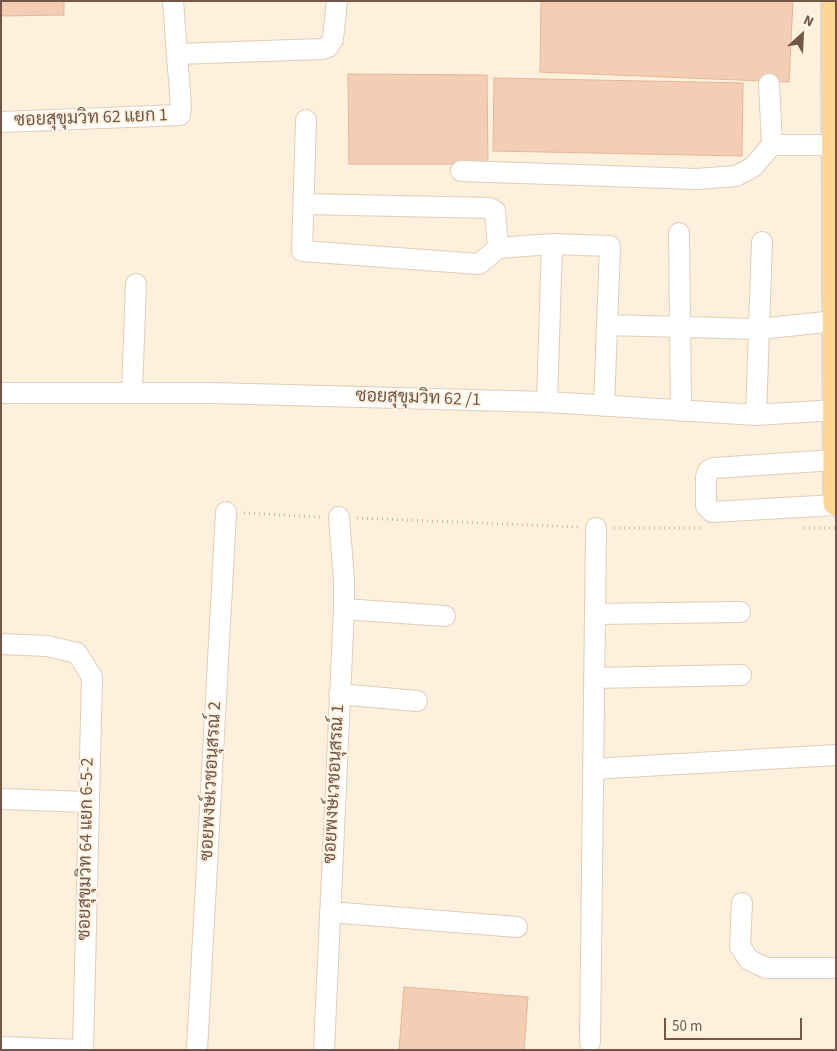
<!DOCTYPE html>
<html>
<head>
<meta charset="utf-8">
<style>
  body { margin:0 }
  #map { position:relative; width:837px; height:1051px; overflow:hidden; background:#fdf1de; font-family:"Source Sans 3",sans-serif }
  canvas { display:block }
  .frame { position:absolute; inset:0; border:2px solid #735646; pointer-events:none }
  .north { position:absolute; left:777px; top:10px; width:50px; height:50px; -webkit-text-stroke:4px #fff5e5; paint-order:stroke; rotate:25deg; font-size:14px; font-weight:700; line-height:20px; text-align:center; color:#735646 }
  .north::after { content:''; display:block; margin:auto; width:18px; height:22px; background:#735646; clip-path:polygon(50% 0,100% 100%,50% 72%,0 100%) }
  .scale { position:absolute; left:664px; top:1018px; width:138px; height:22px; box-sizing:border-box; border:2px solid #735646; border-top:0; padding-left:6px; font-size:15px; line-height:18px; white-space:nowrap; color:#735646; -webkit-text-stroke:4px #fff5e5; paint-order:stroke }
</style>
</head>
<body>
<div id="map">
<canvas width="837" height="1051"></canvas>
<div class="frame"></div>
<div class="north">N</div>
<div class="scale">50 m</div>
</div>
<script>
const g = document.querySelector('canvas').getContext('2d');
g.lineJoin = 'round';
function fillPath(path, color) {
  g.fillStyle = color;
  g.fill(path, 'evenodd');
}
function shape(rows) {
  const path = new Path2D();
  for (const r of rows) {
    path.moveTo(r[0], r[1]);
    for (let i = 2; i < r.length; i += 2) path.lineTo(r[i], r[i + 1]);
  }
  return path;
}
function stroke(path, color, width, dash) {
  g.strokeStyle = color;
  g.lineWidth = width;
  g.lineCap = dash ? 'butt' : 'round';
  g.setLineDash(dash || []);
  g.stroke(path);
}
function label(font, color, halo, rows, align = 'center') {
  g.font = font + ' "Source Sans 3",Sarabun,sans-serif';
  g.lineWidth = 4.5;
  g.setLineDash([]);
  g.textBaseline = 'middle';
  g.strokeStyle = halo;
  g.fillStyle = color;
  for (const [text, x, y, turn = 0] of rows) {
    g.save();
    g.translate(x, y);
    g.rotate((+turn || 0) * Math.PI / 180);
    g.textAlign = isNaN(turn) ? turn : align;
    if (halo) g.strokeText(text, 0, 0);
    g.fillText(text, 0, 0);
    g.restore();
  }
}
const building = shape([
  [1,1,64,1,64,15,1,16,1,1],
  [541,1,793,1,789,82,540,72,541,1],
  [348,74,487,75,488,164,349,164,348,74],
  [494,78,743,83,742,156,493,151,494,78],
  [404,987,528,997,524,1050,399,1050,404,987]
]);
fillPath(building, '#f3ceb5');
stroke(building, '#e6b495', 1);
const minor = shape([
  [177,54,322,49,328,47,333,39,337,1],
  [769,84,772,145],
  [306,120,302,251,479,264,498,248,552,244],
  [1,122,180,115,181,108,173,1],
  [461,171,697,179,736,176,753,167,772,145,834,145],
  [304,204,490,208,495,211,498,248],
  [679,233,681,411],
  [607,325,759,329,835,321],
  [1,393,212,393,547,402,756,415,835,410],
  [132,393,136,284],
  [547,402,552,244,610,246,604,406],
  [756,415,762,242],
  [835,460,714,468,708,471,706,477,706,506,712,512,836,505],
  [344,609,445,616],
  [595,614,740,612],
  [1,644,47,646,77,653,92,677,83,1050],
  [594,678,741,675],
  [339,694,417,701],
  [593,769,836,755],
  [1,799,88,802],
  [742,903,740,946,749,960,766,968,836,968],
  [330,912,517,927],
  [590,1042,596,528],
  [1,1047,82,1050],
  [197,1050,226,512],
  [324,1050,344,609,344,580,339,517]
]);
const major = shape([
  [834,1,836,503]
]);
stroke(minor, '#e0cdba', 22);
stroke(major, '#ddd6d3', 28);
stroke(shape([
  [244,513,320,517],
  [357,518,578,527],
  [614,528,703,528],
  [804,528,836,528]
]), '#d7b199', 3, [1, 4]);
stroke(minor, '#fff', 20);
stroke(major, '#fed794', 25);
label('18px', '#735646', '#fff5e5', [
  ["ซอยสุขุมวิท 62 แยก 1",91,119,-2],
  ["ซอยสุขุมวิท 62 /1",418,399,2],
  ["ซอยพงษ์เวชอนุสรณ์ 2",212,781,-87],
  ["ซอยพงษ์เวชอนุสรณ์ 1",335,784,-87],
  ["ซอยสุขุมวิท 64 แยก 6-5-2",87,849,-89]
]);
</script>
</body>
</html>
